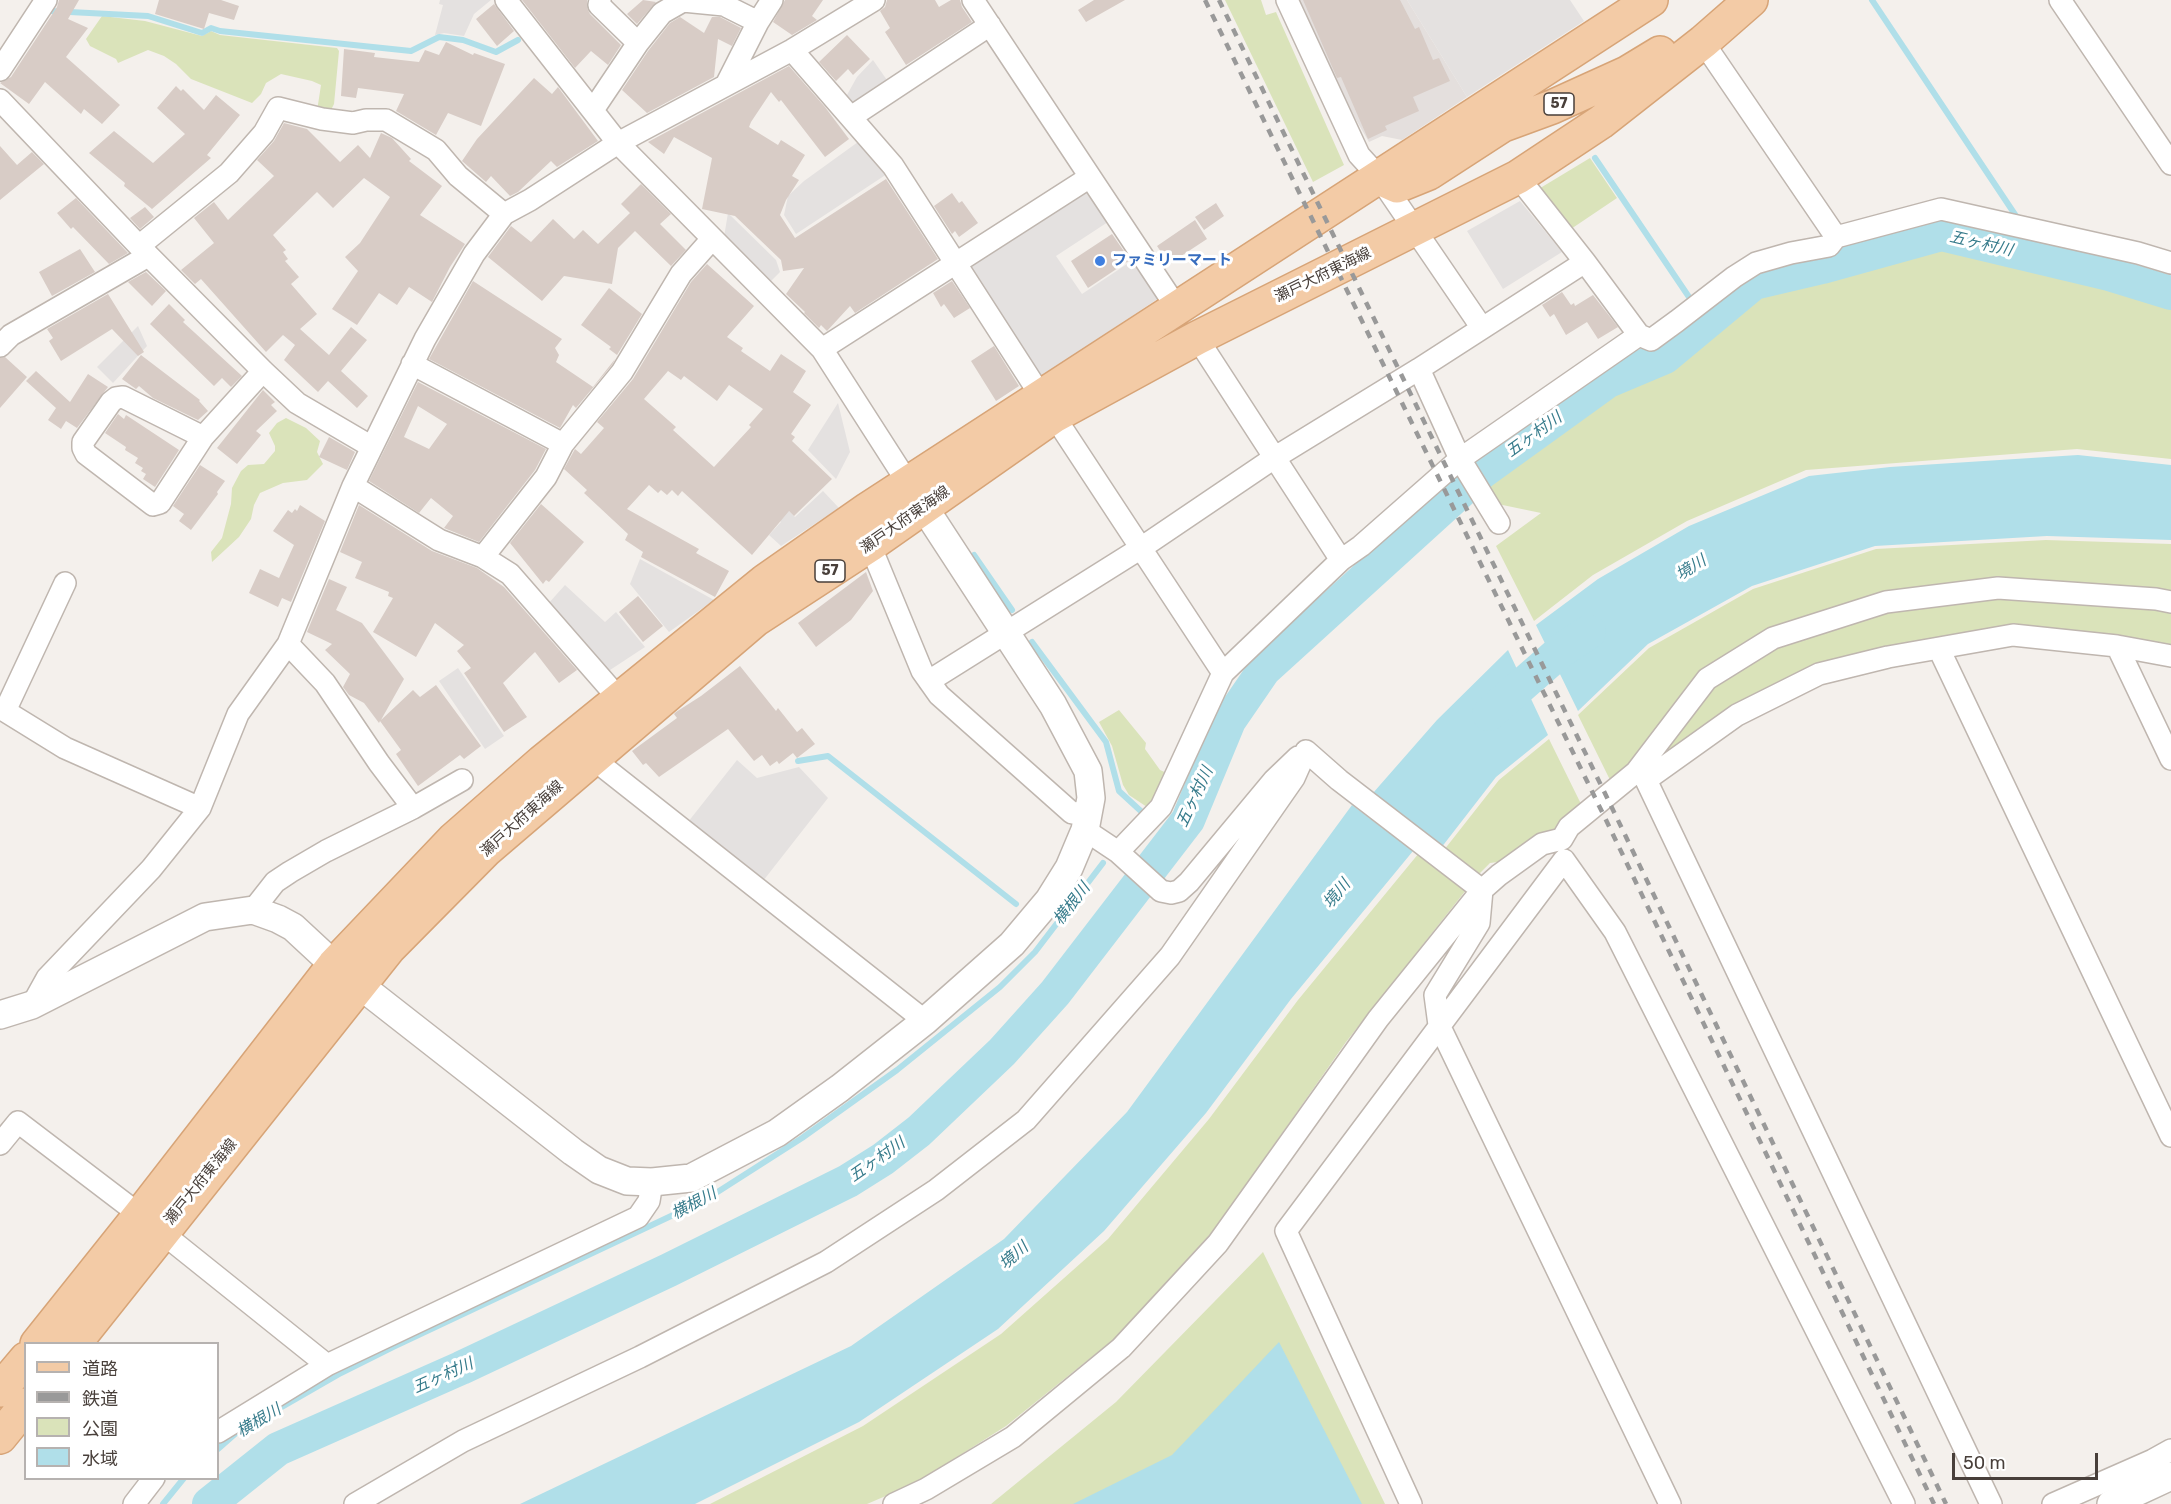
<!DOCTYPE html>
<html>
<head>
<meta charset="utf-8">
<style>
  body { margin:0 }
  #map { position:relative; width:2171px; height:1504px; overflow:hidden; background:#f4f0ec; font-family:Rubik,"Noto Sans JP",sans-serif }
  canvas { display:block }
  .legend { position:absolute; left:24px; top:1342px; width:195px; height:138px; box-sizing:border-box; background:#fff; border:2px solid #b6b2b0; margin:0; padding:8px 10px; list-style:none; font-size:18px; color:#483f3a }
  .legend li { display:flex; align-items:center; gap:12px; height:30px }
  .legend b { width:30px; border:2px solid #b6b2b0 }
  .scale { position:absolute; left:1952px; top:1453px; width:146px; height:27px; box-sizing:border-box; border:3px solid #483f3a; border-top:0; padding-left:8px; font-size:18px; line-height:21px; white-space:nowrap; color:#483f3a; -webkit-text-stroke:4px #fff; paint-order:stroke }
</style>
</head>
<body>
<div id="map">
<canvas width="2171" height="1504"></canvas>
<ul class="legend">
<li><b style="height:8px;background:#f3cba6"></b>道路</li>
<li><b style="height:8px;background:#999"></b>鉄道</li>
<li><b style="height:16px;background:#dae3ba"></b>公園</li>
<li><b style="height:16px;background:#b0dfe9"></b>水域</li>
</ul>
<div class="scale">50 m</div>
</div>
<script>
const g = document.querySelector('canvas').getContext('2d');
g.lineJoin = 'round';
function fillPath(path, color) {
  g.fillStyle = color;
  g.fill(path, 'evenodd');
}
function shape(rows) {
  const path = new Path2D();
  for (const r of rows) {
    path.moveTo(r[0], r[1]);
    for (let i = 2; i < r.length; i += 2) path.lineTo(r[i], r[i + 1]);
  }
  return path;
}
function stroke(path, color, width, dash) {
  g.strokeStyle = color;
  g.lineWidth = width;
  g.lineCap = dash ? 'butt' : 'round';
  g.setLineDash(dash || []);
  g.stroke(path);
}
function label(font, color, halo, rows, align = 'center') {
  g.font = font + ' Rubik,"Noto Sans JP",sans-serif';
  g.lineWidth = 6;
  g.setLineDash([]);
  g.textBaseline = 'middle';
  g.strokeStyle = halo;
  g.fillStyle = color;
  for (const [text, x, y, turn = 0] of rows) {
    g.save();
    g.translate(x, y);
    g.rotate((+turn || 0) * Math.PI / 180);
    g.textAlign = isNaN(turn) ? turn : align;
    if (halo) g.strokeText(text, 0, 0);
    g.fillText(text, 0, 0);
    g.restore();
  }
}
fillPath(shape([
  [1296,0,1407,0,1467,97,1402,140,1382,136,1369,142,1331,77]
]), '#e4dfdd');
fillPath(shape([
  [1225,0,1261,0,1266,15,1276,12,1344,165,1313,182],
  [102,16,145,21,202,36,211,31,220,35,337,48,339,51,334,104,330,112,317,111,321,85,312,81,281,74,266,83,261,94,252,103,191,79,176,64,164,56,148,50,118,63,116,59,90,46,86,39],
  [1590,158,1617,198,1568,231,1537,190],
  [1941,244,2110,281,2171,302,2171,459,2077,449,1806,470,1687,521,1593,575,1534,621,1496,546,1541,513,1493,503,1484,490,1612,387,1671,365,1758,290],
  [286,418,306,428,320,441,317,452,323,464,307,480,283,483,260,493,254,505,251,519,239,537,212,562,211,552,222,538,231,504,232,488,241,471,248,465,264,464,275,451,275,446,269,433,277,423],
  [2046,540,2171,544,2171,649,2014,631,1821,666,1653,763,1611,782,1578,715,1649,648,1753,589,1876,549],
  [1119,710,1146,743,1145,749,1160,770,1169,774,1150,809,1129,795,1123,785,1112,746,1099,722],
  [1549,739,1582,806,1566,822,1512,860,1490,863,1476,877,1444,850,1499,780],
  [1419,853,1466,890,1346,1042,1215,1229,1114,1339,1006,1426,916,1483,867,1504,710,1504,863,1426,1001,1334,1108,1239,1209,1119,1298,1000],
  [1263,1252,1385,1504,991,1504,1116,1402]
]), '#dae3ba');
fillPath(shape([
  [440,0,491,0,474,14,464,36,444,33,435,35,443,5,439,4],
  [1407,0,1570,0,1584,21,1467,97],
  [873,60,889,83,854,106,843,102,857,77],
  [858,142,890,172,796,234,784,215,788,196,804,181],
  [1083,189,1091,191,1111,220,1056,256,1082,294,1136,258,1162,296,1039,378,965,267],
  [1520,201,1562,252,1503,289,1467,231],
  [728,213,776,260,780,272,767,285,723,243],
  [138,326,147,346,113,383,97,367],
  [838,403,850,452,836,479,808,450],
  [751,473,795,517,823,491,839,508,781,546,769,535,781,522,741,484],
  [640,559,714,600,669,632,630,584],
  [565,585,605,622,616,612,645,647,607,672,547,605],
  [458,668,504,736,485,749,439,681],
  [737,760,757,778,799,767,828,798,763,881,688,822]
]), '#e4e1e0');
fillPath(shape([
  [2078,455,2171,465,2171,540,2047,536,1875,546,1752,586,1648,644,1578,711,1536,625,1598,579,1689,526,1809,476,1890,467],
  [1508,650,1548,735,1496,777,1441,848,1373,793,1437,720],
  [1352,805,1413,851,1291,999,1206,1113,1104,1231,998,1329,859,1422,695,1504,520,1504,851,1346,1004,1239,1127,1112],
  [1279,1342,1362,1504,1073,1504,1172,1455]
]), '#b0dfe9');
stroke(shape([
  [1872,0,2016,216],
  [50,11,148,16,202,33,211,28,220,31,411,51,439,37,463,40,496,52,518,40],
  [1595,158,1689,297],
  [2007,250,2012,236],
  [1700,314,1706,323],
  [974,555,1012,610],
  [1032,642,1106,742,1119,791,1144,814],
  [798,761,828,756,1016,904],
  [218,1449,235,1434,341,1373,393,1347,705,1200,802,1138,897,1070,1000,987,1035,952,1103,863],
  [163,1504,184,1478]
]), '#b0dfe9', 6);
stroke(shape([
  [1489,714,1562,650,1589,632],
  [209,1504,278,1449,461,1368,669,1270,848,1181,883,1159,919,1131,1002,1052,1055,993,1188,820,1229,721,1264,670,1482,472,1608,381,1665,357,1754,283,1822,267,1941,234,2109,274,2171,293]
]), '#b0dfe9', 34);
fillPath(shape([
  [59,0,79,0,68,19,88,28,66,57,120,105,102,124,84,109,81,114,45,82,29,104,0,83,11,77,57,7],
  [159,0,221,0,239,6,234,20,209,13,204,29,155,14],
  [522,0,587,0,587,8,590,14,621,45,608,65,591,51,575,68],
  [643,0,656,2,637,24,627,14],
  [785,0,823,0,812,16,817,20,792,35,773,22],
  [887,0,935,0,939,7,951,0,960,0,962,7,972,22,906,65,885,32,890,28,880,11,885,7],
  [1094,0,1125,0,1086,22,1078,10],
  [1303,0,1400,0,1415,29,1419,27,1433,60,1439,58,1450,81,1413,97,1419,111,1385,126,1387,130,1368,139,1341,77,1337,78],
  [494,4,514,31,497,46,476,19],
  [680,17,704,33,712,17,720,17,741,28,732,46,718,39,714,77,647,113,622,90,648,51,670,23],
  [847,35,870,59,853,75,848,69,836,81,819,62],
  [446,42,473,55,474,53,505,64,481,126,448,113,436,135,396,111,404,94,358,88,356,98,341,96,344,49,375,53,374,57,419,62,425,50,439,55],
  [789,66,825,107,849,139,825,157,781,100,779,102,771,92,751,122,749,127,778,145,781,140,805,155,792,176,799,180,786,200,780,215,795,238,886,179,938,259,855,313,850,306,827,331,821,325,819,328,804,313,805,312,786,294,804,268,783,271,781,260,735,216,702,209,712,158,674,137,664,154,648,142],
  [534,78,552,94,558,87,598,141,557,167,551,161,518,192,510,196,491,176,486,182,462,161,477,139],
  [176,86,181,91,183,89,204,110,216,95,240,115,207,155,211,158,152,209,124,186,125,183,89,153,114,131,153,163,185,134,157,108],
  [284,123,307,129,340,162,358,145,370,158,381,133,392,138,411,159,409,161,442,186,420,215,465,244,450,267,432,302,409,287,397,305,379,293,357,325,332,309,358,271,345,257,360,243,390,197,364,178,333,208,317,192,273,235,286,250,283,252,288,259,285,261,299,277,291,284,317,314,300,329,329,355,351,327,367,340,341,371,368,396,357,408,328,381,318,392,284,360,295,345,283,335,266,352,201,279,195,284,181,270,214,243,194,218,214,202,228,220,274,176,257,160,274,141],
  [0,146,17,165,32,152,44,164,0,200],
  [641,184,671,214,660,224,686,250,671,266,635,231,618,248,612,284,564,276,542,301,488,257,511,226,531,242,553,219,574,239,583,230,598,244,630,213,621,204],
  [952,193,959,203,962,201,978,223,959,237,955,231,952,234,934,206],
  [76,198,128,253,109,264,73,227,71,229,57,213],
  [1216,203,1224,216,1204,230,1195,217],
  [145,207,154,217,140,229,130,218],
  [1195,220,1207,239,1169,264,1157,246],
  [1112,234,1130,260,1088,288,1071,261],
  [80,249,95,272,52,296,39,272],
  [707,264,754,306,727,337,743,348,741,351,770,371,781,354,806,371,793,392,811,405,791,434,795,437,792,441,832,479,794,516,789,511,752,555,682,491,678,496,672,490,667,495,661,490,658,493,649,485,627,509,699,549,696,553,729,571,715,597,641,557,643,552,625,540,628,534,584,493,587,490,564,469,575,449,581,454,604,428,597,422,633,379,691,282],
  [668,371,681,380,684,376,717,401,729,385,763,409,749,425,751,427,714,467,673,430,676,427,644,399],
  [146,272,166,291,152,306,128,282],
  [473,281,562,339,555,348,559,355,556,362,593,387,615,359,612,365,576,408,573,405,560,428,429,359],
  [952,281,970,308,954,318,944,304,941,307,933,293],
  [609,288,642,314,617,355,609,349,611,347,581,325],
  [1562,292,1571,305,1574,303,1575,306,1593,295,1618,327,1598,339,1587,322,1566,335,1554,314,1550,317,1542,305],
  [108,294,144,352,138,356,112,329,61,361,49,341,53,338,47,329],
  [169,304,185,320,183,322,242,376,231,387,222,378,214,386,150,324],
  [994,346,1019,386,996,401,971,361],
  [141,355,200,400,199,401,208,411,198,420,153,398,139,386,136,389,122,379],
  [5,357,27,377,0,408,0,358],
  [36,371,70,402,88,374,108,387,77,428,66,421,61,429,48,420,56,408,26,381],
  [418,382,546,449,535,470,479,542,444,528,453,516,431,498,419,513,369,481],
  [418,406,447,424,429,449,404,437],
  [263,390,275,402,271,405,277,411,256,431,261,435,237,464,217,448],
  [118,414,124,419,126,415,179,450,155,487,143,479,146,474,141,471,143,468,135,463,138,458,125,450,126,447,105,433],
  [329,437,355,452,347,470,319,457],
  [200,465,225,481,217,492,218,494,191,530,179,521,184,514,173,506],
  [541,504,584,542,549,582,546,580,543,584,510,543],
  [300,505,325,521,291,602,282,598,278,607,249,593,260,569,279,578,294,545,273,531,288,510,292,513,295,509,297,511],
  [359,505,432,551,477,568,504,587,577,670,559,683,535,652,503,683,527,717,504,732,464,673,471,668,457,651,464,645,435,623,416,657,373,632,393,598,388,596,389,592,355,578,362,562,340,552],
  [866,572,873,591,851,620,816,647,798,623],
  [329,579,347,587,336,610,362,623,404,679,381,720,413,690,420,697,436,685,481,746,464,759,460,755,418,786,396,754,401,750,380,721,379,723,364,703,349,695,343,687,350,674,325,650,332,644,307,632],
  [638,596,663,626,643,642,619,612],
  [740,666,776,711,778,708,797,732,802,728,815,744,797,758,793,753,779,764,777,761,770,766,762,755,754,761,728,729,659,777,646,763,643,765,632,751,677,718,674,714,676,712,701,696]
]), '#d8ccc6');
const minor = shape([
  [506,0,618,143,822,349,908,483],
  [600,0,599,5,638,43],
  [973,0,1177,308],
  [1287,0,1359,155,1379,177,1482,328],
  [2060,0,2171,164],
  [792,50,893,166,1041,396],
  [0,70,46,0],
  [726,85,758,22,772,0],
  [0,100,139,246,263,371,297,403,372,447],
  [593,110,638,43,662,13,683,1,724,5,758,22],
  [851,117,990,25],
  [1518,177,1585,262],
  [1836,237,1941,209,2138,253,2171,263],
  [139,246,229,173,264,133,278,108,322,119,353,123,366,120,386,120,436,150,458,176,504,214],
  [1197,338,1341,560],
  [0,346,11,335,148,256],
  [822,349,1090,177],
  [412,364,563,444],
  [1054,416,1223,673,1341,560,1361,546,1460,459,1639,335],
  [203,437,123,397,116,398,111,402,83,442,83,448,86,454,153,505,160,503,203,437,263,371],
  [353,486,439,540,483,557,510,574,620,700],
  [1499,523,1460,459,1419,369,1585,262,1639,335,1651,340,1677,321,1734,277,1756,263,1791,253,1829,246,1836,237,1703,42],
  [870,545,922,671,939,695,1072,813,1088,812],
  [483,557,546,477,563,444,622,372,681,274,712,239],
  [288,644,325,683,379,763,413,808],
  [2117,646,2171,759],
  [1939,649,2171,1136],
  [929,681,1141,548,1274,458,1419,369],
  [0,708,65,748,200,808],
  [5,711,65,583],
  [1306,751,1339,780,1482,890],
  [592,758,925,1021],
  [1085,830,1118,852,1161,891,1171,893,1179,891,1189,882,1274,780,1298,757],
  [1118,852,1161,807,1223,673],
  [1482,890,1479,923,1435,995,1439,1025,1670,1504],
  [253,910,275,882,290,872,326,851,413,808,462,780],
  [32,1005,47,978,151,869,200,808,238,714,288,644,353,486,425,339,474,254,504,214,530,200,618,143,792,50,874,0],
  [0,1144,18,1122,140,1215],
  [161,1232,327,1365],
  [218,1432,327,1365,638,1217,649,1201,652,1182],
  [134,1504,154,1478],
  [355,1504,463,1441,640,1357,826,1262,936,1190,1026,1120,1170,956,1294,778,1306,751],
  [894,1504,926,1489,1013,1437,1121,1348,1218,1243,1378,1019,1482,890,1499,875,1542,844,1562,839,1569,827,1636,772,1707,679,1773,638,1886,602,1998,588,2156,599,2171,602],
  [1411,1504,1286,1231,1564,860,1615,932,1904,1504],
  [1991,1504,1646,780,1737,715,1819,674,1888,657,2013,635,2117,646,2171,656],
  [2053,1504,2153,1460,2171,1450]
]);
const tertiary = shape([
  [0,1015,32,1005,205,917,253,910,278,919,293,927,334,965,573,1152,599,1170,627,1181,652,1182,691,1178,777,1133,840,1088,925,1021,1012,944,1049,900,1069,868,1085,830,1091,798,1088,771,1053,705,914,492],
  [2111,1504,2171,1476]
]);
const primary = shape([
  [1386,181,1397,186,1429,173,1503,125,1552,107,1627,73,1660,53],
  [37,1344,140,1215,334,965,454,839,542,762,765,581,868,509,1651,0],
  [74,1344,389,948,486,850,755,620,870,545,1054,416,1197,338,1518,177,1601,122,1703,42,1751,0],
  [0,1390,26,1359],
  [0,1437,26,1405]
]);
stroke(minor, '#bfb6af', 24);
stroke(tertiary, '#bfb6af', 30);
stroke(primary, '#d7a477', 36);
stroke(minor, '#fff', 21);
stroke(tertiary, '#fff', 27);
stroke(primary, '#f3cba6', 33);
stroke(shape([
  [1205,0,1607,822,1934,1504],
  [1219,0,1615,814,1946,1504]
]), '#999', 4.5, [8, 8]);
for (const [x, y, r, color] of [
  [1100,261,6,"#3f7fe0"]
]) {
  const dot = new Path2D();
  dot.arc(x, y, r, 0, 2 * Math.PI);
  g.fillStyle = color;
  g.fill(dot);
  stroke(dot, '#fff', 2);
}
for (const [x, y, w] of [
  [1559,104,30],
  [830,571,30]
]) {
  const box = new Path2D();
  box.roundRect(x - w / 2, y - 11, w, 22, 4.5);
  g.fillStyle = '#fff';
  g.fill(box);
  stroke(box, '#483f3a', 1.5);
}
label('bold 14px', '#483f3a', null, [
  ["57",1559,104],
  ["57",830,571]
]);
label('bold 15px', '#366cbe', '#fff', [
  ["ファミリーマート",1112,261]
], 'left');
label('15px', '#483f3a', '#fff', [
  ["瀬戸大府東海線",1323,275,-26],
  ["瀬戸大府東海線",905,520,-35],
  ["瀬戸大府東海線",522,819,-42],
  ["瀬戸大府東海線",201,1182,-51]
]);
label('italic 16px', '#367b8b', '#fff', [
  ["五ヶ村川",1981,244,13],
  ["五ヶ村川",1534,435,-36],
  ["境川",1691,568,-32],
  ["五ヶ村川",1195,797,-65],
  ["境川",1337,894,-50],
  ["横根川",1072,904,-52],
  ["五ヶ村川",877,1160,-35],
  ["横根川",694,1204,-28],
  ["境川",1014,1256,-41],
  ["五ヶ村川",443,1376,-24],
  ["横根川",259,1421,-31]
]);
</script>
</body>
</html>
